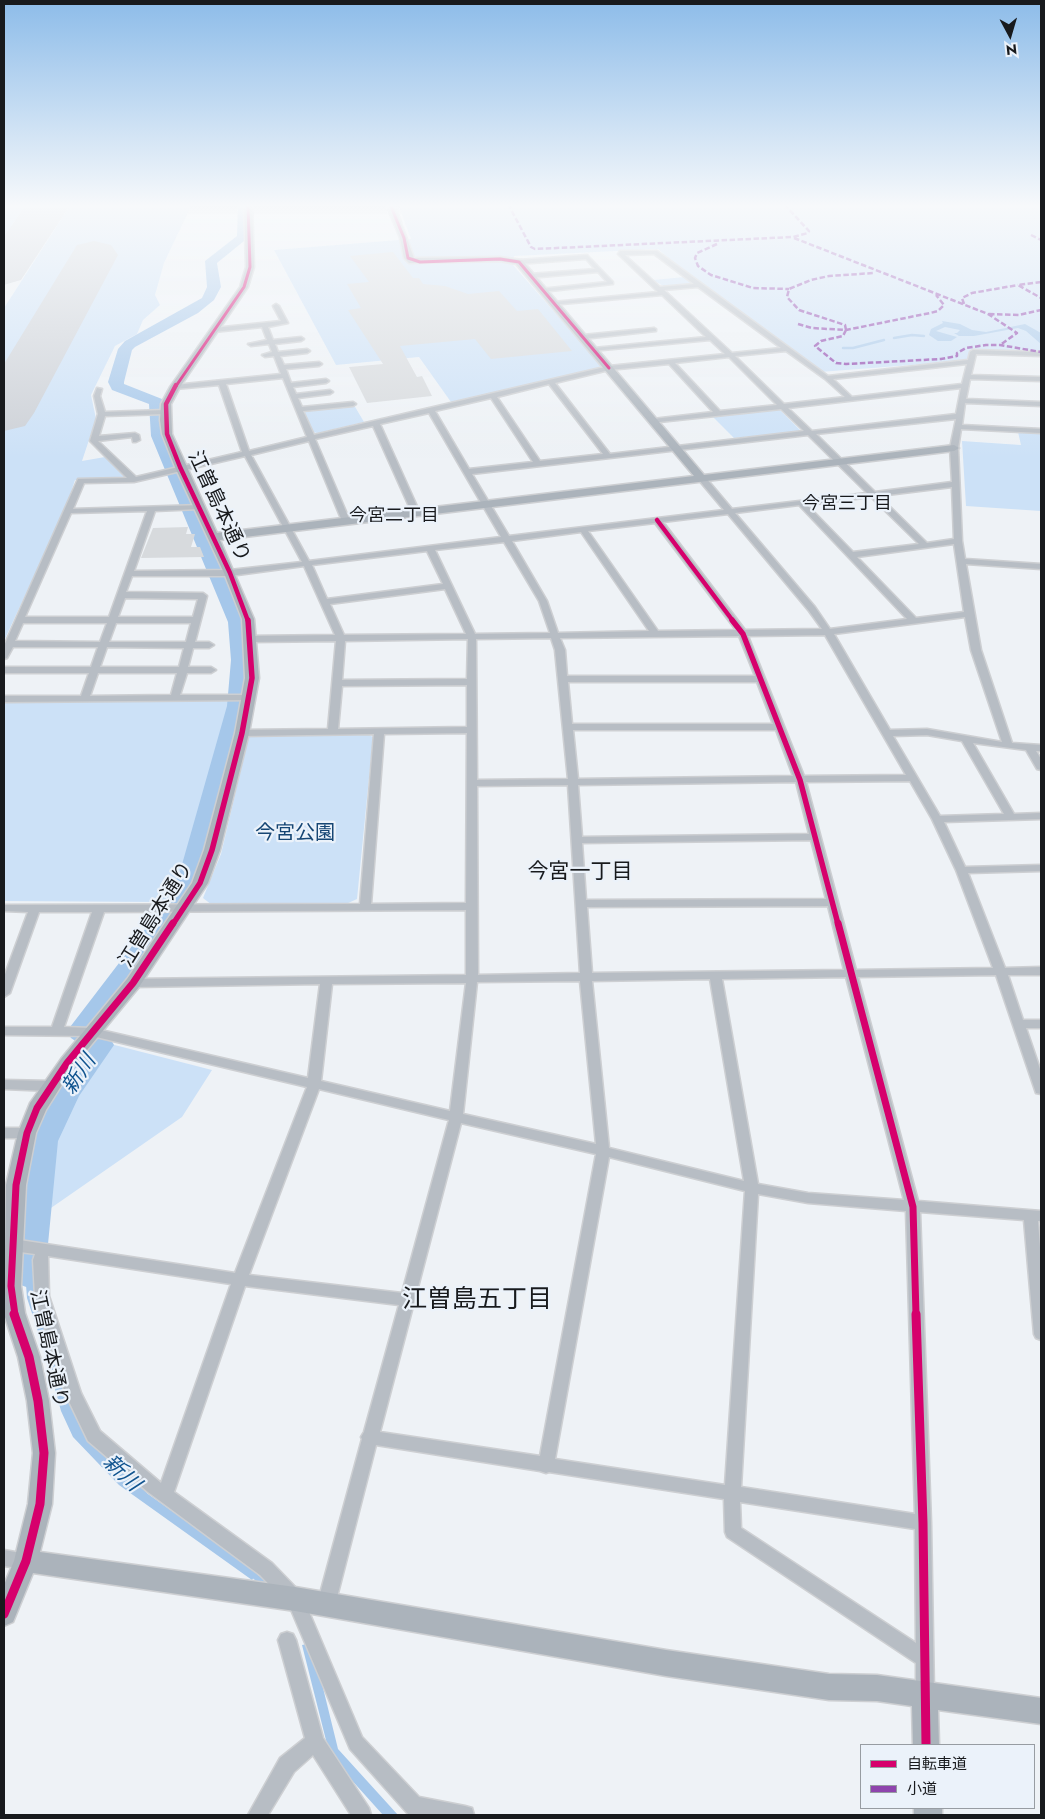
<!DOCTYPE html>
<html>
<head>
<meta charset="utf-8">
<style>
  body { margin:0 }
  #map { position:relative; width:1045px; height:1819px; overflow:hidden; background:#eef2f6; font-family:Jost,"Noto Sans JP",sans-serif }
  canvas { display:block }
  .frame { position:absolute; inset:0; border:5px solid #181a1d; pointer-events:none }
  .legend { position:absolute; left:860px; top:1744px; width:175px; height:65px; box-sizing:border-box; background:#ebf2fa; border:1px solid #979ca2; margin:0; padding:6px 9px; list-style:none; font-size:15px; color:#181a1d }
  .legend li { display:flex; align-items:center; gap:10px; height:25px }
  .legend b { width:25px; border:1px solid #979ca2 }
  .north { position:absolute; left:985px; top:10px; width:50px; height:50px; -webkit-text-stroke:4px #ebf2fa; paint-order:stroke; rotate:174deg; font-size:14px; font-weight:700; line-height:20px; text-align:center; color:#181a1d }
  .north::after { content:''; display:block; margin:auto; width:18px; height:22px; background:#181a1d; clip-path:polygon(50% 0,100% 100%,50% 72%,0 100%) }
</style>
</head>
<body>
<div id="map">
<canvas width="1045" height="1819"></canvas>
<div class="frame"></div>
<ul class="legend">
<li><b style="height:6px;background:#d6006c"></b>自転車道</li>
<li><b style="height:6px;background:#8e44ad"></b>小道</li>
</ul>
<div class="north">N</div>
</div>
<script>
const g = document.querySelector('canvas').getContext('2d');
g.lineJoin = 'round';
function fillPath(path, color) {
  g.fillStyle = color;
  g.fill(path, 'evenodd');
}
function shape(rows) {
  const path = new Path2D();
  for (const r of rows) {
    path.moveTo(r[0], r[1]);
    for (let i = 2; i < r.length; i += 2) path.lineTo(r[i], r[i + 1]);
  }
  return path;
}
function stroke(path, color, width, dash) {
  g.strokeStyle = color;
  g.lineWidth = width;
  g.lineCap = dash ? 'butt' : 'round';
  g.setLineDash(dash || []);
  g.stroke(path);
}
function label(font, color, halo, rows, align = 'center') {
  g.font = font + ' Jost,"Noto Sans JP",sans-serif';
  g.lineWidth = 4.5;
  g.setLineDash([]);
  g.textBaseline = 'middle';
  g.strokeStyle = halo;
  g.fillStyle = color;
  for (const [text, x, y, turn = 0] of rows) {
    g.save();
    g.translate(x, y);
    g.rotate((+turn || 0) * Math.PI / 180);
    g.textAlign = isNaN(turn) ? turn : align;
    if (halo) g.strokeText(text, 0, 0);
    g.fillText(text, 0, 0);
    g.restore();
  }
}
fillPath(shape([
  [4,204,27,204,4,236],
  [71,204,192,204,164,263,155,295,160,305,143,320,137,334,115,346,91,395,96,419,82,461,105,457,126,479,75,480,66,507,4,641,4,308],
  [398,204,1041,204,1041,354,976,352,964,361,820,372,703,289,658,249,514,256,513,265,603,367,451,402,419,357,336,365,274,250,411,239],
  [684,277,692,283,665,287,653,280],
  [354,405,364,422,318,433,311,432,304,410],
  [779,409,801,431,734,438,713,417],
  [1018,432,1041,433,1041,511,966,506,962,441,1021,445],
  [226,700,233,703,177,892,168,899,160,902,4,901,4,702],
  [367,734,373,737,357,899,346,904,212,905,203,898,221,854,249,736],
  [99,1041,212,1070,182,1117,25,1226,38,1134,58,1094]
]), '#cce1f7');
fillPath(shape([
  [942,321,960,324,972,330,986,332,1025,324,1041,333,1041,344,1026,331,1018,328,974,336,959,336,954,333,957,333,960,330,945,327,936,331,957,337,951,341,938,341,929,335,931,329,943,323],
  [78,1067,85,1069,65,1096,46,1138,40,1166,33,1229,27,1229,34,1157,39,1135,54,1101],
  [34,1270,37,1301,71,1407,85,1435,148,1494,258,1572,252,1580,119,1485,73,1437,61,1411,46,1356,27,1298,25,1272],
  [312,1643,338,1749,398,1815,383,1815,330,1756,302,1645]
]), '#a5c7ea');
stroke(shape([
  [894,338,912,335,924,336],
  [843,348,853,348,884,340]
]), '#a5c7ea', 2.5);
stroke(shape([
  [251,1573,268,1587]
]), '#a5c7ea', 6);
fillPath(shape([
  [238,204,250,204,249,237,217,263,221,287,214,300,198,313,135,347,132,350,124,382,124,384,162,399,165,402,167,436,248,622,251,660,249,706,203,875,174,926,97,1029,110,1038,114,1045,79,1096,58,1141,45,1275,40,1284,29,1288,18,1284,13,1275,28,1141,57,1085,84,1047,71,1038,67,1031,155,916,179,875,227,706,231,660,228,622,151,436,149,404,112,390,108,382,118,349,125,341,202,298,207,287,205,261,237,236,238,204]
]), '#a5c7ea');
fillPath(shape([
  [27,204,71,204,21,280,4,285,4,236,27,204],
  [94,241,111,245,118,255,34,413,25,426,4,431,4,364,77,245,94,241]
]), '#ccd0d6');
fillPath(shape([
  [393,252,413,278,419,278,423,284,445,286,468,294,499,291,517,311,538,309,572,351,491,359,475,339,400,346,417,377,422,376,432,396,367,403,349,367,383,364,348,310,361,308,347,284,369,282,350,256],
  [188,527,186,534,195,534,191,547,200,547,204,557,141,558,153,528]
]), '#d7dadd');
const street = shape([
  [620,251,657,251,828,376,968,360,970,352,973,350,1041,352,1041,356,976,354,971,375,1041,377,1041,381,970,379,966,399,1041,402,1041,406,965,403,962,425,1041,429,1041,433,961,429,958,448,962,541,965,559,1041,564,1041,569,966,564,981,650,1012,743,1041,745,1041,751,1036,751,1041,759,1041,770,1037,769,1026,750,973,743,1014,814,1041,813,1041,819,944,822,965,867,1041,865,1041,871,968,873,1005,968,1041,967,1041,975,1008,975,1023,1020,1041,1020,1041,1028,1026,1028,1041,1072,1041,1094,1036,1093,1035,1090,996,975,858,977,918,1201,1041,1211,1041,1221,1038,1221,1041,1260,1041,1340,1036,1338,1034,1334,1024,1220,920,1212,931,1523,934,1694,931,1700,925,1703,919,1700,916,1694,916,1663,727,1537,725,1532,724,1499,549,1472,546,1473,540,1471,376,1445,335,1605,332,1611,326,1613,320,1611,317,1605,362,1439,361,1437,364,1432,399,1305,245,1286,174,1492,272,1563,301,1593,362,1737,419,1797,465,1806,472,1808,474,1815,409,1815,350,1749,289,1605,260,1575,148,1492,88,1441,65,1393,35,1296,33,1260,35,1254,13,1251,8,1249,6,1245,8,1241,13,1239,235,1273,307,1087,92,1036,4,1035,4,1027,52,1027,92,912,39,912,10,993,4,997,4,977,28,912,4,911,4,905,360,904,374,734,242,736,237,733,242,730,328,729,336,641,251,642,247,639,251,636,335,635,304,566,230,576,132,576,126,592,203,593,207,596,195,642,209,642,214,645,209,648,193,648,188,667,211,667,216,670,211,673,187,673,180,695,249,695,254,698,252,700,4,702,4,696,81,696,89,673,4,673,4,667,91,667,98,647,13,647,7,658,4,659,4,646,78,479,127,478,90,441,98,414,94,396,97,388,102,389,100,396,105,412,165,410,169,412,165,414,105,416,99,436,135,433,139,435,140,440,136,442,133,442,132,437,98,441,136,477,242,452,219,385,175,389,172,387,175,385,281,374,274,356,265,357,262,355,272,352,269,344,251,346,248,344,267,340,262,327,214,332,211,330,214,328,281,321,273,306,276,304,279,306,288,323,268,327,273,340,301,337,304,339,301,341,275,344,278,352,307,349,310,351,307,353,280,356,284,365,319,362,322,364,319,366,286,369,291,383,326,379,329,381,326,383,293,387,296,394,330,390,333,392,330,394,298,398,302,407,353,402,356,404,353,406,303,411,314,435,609,366,725,354,710,340,592,351,592,349,594,348,706,337,662,295,551,305,551,303,553,302,658,292,618,254,620,251],
  [654,254,694,284,660,287,625,255,654,254],
  [698,287,781,348,732,353,664,290,698,287],
  [786,351,825,379,845,397,784,404,735,356,786,351],
  [729,357,777,405,720,411,675,363,729,357],
  [669,364,713,412,653,419,649,421,650,423,781,409,804,431,610,454,555,383,609,370,669,364],
  [967,364,962,384,852,397,833,379,967,364],
  [283,378,307,437,249,451,226,384,283,378],
  [549,384,603,454,540,461,497,397,549,384],
  [961,388,956,414,812,431,788,408,961,388],
  [491,398,533,462,469,469,435,411,491,398],
  [429,413,501,537,309,561,251,455,309,441,342,521,346,523,350,521,315,439,373,426,412,513,416,515,420,513,380,424,429,413],
  [956,419,950,448,952,482,875,492,816,434,956,419],
  [808,435,867,493,732,509,705,477,702,477,698,479,724,510,509,536,472,474,808,435],
  [245,456,302,562,230,570,134,571,155,511,199,509,202,509,202,505,73,509,84,483,134,482,245,456],
  [952,487,954,539,927,543,879,496,952,487],
  [871,497,919,544,853,552,807,505,871,497],
  [799,505,907,619,830,629,815,607,735,513,799,505],
  [147,511,109,617,25,617,71,513,147,511],
  [728,514,809,611,822,629,745,630,663,522,728,514],
  [655,523,736,630,658,631,588,531,655,523],
  [581,532,649,631,558,633,547,601,512,541,581,532],
  [504,542,539,601,550,633,475,634,435,550,504,542],
  [954,544,964,612,916,618,857,557,954,544],
  [427,551,443,584,327,599,312,565,427,551],
  [445,589,466,634,344,635,330,604,445,589],
  [125,598,198,599,193,617,118,617,125,598],
  [965,617,971,650,1002,742,927,729,890,730,834,634,965,617],
  [23,623,107,623,100,642,15,641,23,623],
  [116,623,191,623,186,642,109,642,116,623],
  [825,635,906,775,804,776,748,636,825,635],
  [739,636,755,676,567,676,565,650,560,638,739,636],
  [551,638,555,650,568,779,477,780,476,639,551,638],
  [468,639,467,679,342,680,345,641,468,639],
  [107,647,184,648,179,667,100,667,107,647],
  [98,673,177,673,171,695,90,696,98,673],
  [568,682,757,682,773,724,572,724,568,682],
  [467,685,467,727,338,729,342,686,467,685],
  [573,730,776,730,793,776,578,779,573,730],
  [467,733,466,903,371,904,384,734,467,733],
  [927,735,962,741,1004,814,940,816,893,736,927,735],
  [910,781,932,819,956,870,993,968,856,970,806,782,910,781],
  [796,782,809,834,582,837,578,785,796,782],
  [568,785,580,973,478,975,477,786,568,785],
  [811,840,826,899,586,900,582,843,811,840],
  [828,906,844,970,592,973,587,907,828,906],
  [466,910,466,975,133,979,127,983,133,987,320,984,308,1078,92,1028,64,1027,104,912,466,910],
  [846,977,904,1200,808,1193,758,1184,722,979,846,977],
  [710,979,744,1181,609,1148,592,981,710,979],
  [580,981,596,1144,463,1114,477,982,580,981],
  [466,983,450,1111,321,1081,332,984,466,983],
  [319,1089,449,1120,402,1293,249,1275,319,1089],
  [461,1123,596,1154,540,1456,380,1432,461,1123],
  [609,1157,745,1191,725,1485,555,1459,609,1157],
  [758,1194,808,1203,906,1211,915,1514,741,1487,758,1194],
  [48,1256,231,1284,161,1483,100,1431,81,1393,49,1296,48,1256],
  [740,1502,915,1529,916,1643,741,1528,740,1502],
  [587,255,613,282,613,284,542,292,540,291,540,289,607,282,598,272,530,278,527,276,530,274,595,269,586,259,519,264,516,262,519,260,587,255],
  [654,328,656,329,656,331,583,339,580,337,583,335,654,328],
  [4,1080,51,1081,56,1083,57,1086,56,1089,51,1091,4,1089,4,1080],
  [4,1128,27,1128,32,1130,34,1133,32,1136,27,1138,4,1138,4,1128],
  [4,1550,32,1555,34,1561,32,1567,26,1569,4,1566,4,1550],
  [287,1632,293,1634,296,1640,323,1738,369,1808,371,1815,351,1815,313,1755,294,1772,268,1815,248,1815,280,1758,305,1738,278,1640,281,1634,287,1632]
]);
const secondary = shape([
  [244,204,252,204,254,267,248,287,180,387,171,404,172,434,217,533,694,476,516,264,500,261,409,263,404,258,400,238,386,204,394,204,414,258,500,257,522,260,704,475,954,445,959,448,954,451,220,540,254,619,259,678,249,733,220,850,208,883,139,987,73,1067,46,1110,36,1133,26,1185,21,1286,25,1313,40,1357,49,1401,55,1453,52,1504,40,1552,295,1587,666,1650,829,1674,877,1675,1041,1698,1041,1724,938,1710,939,1745,913,1745,912,1706,877,1701,829,1700,666,1676,295,1611,33,1573,13,1622,4,1626,4,1585,14,1561,28,1504,33,1453,27,1401,18,1357,4,1314,6,1185,18,1133,30,1103,61,1059,127,979,192,883,204,850,235,733,245,678,242,619,224,573,175,467,162,434,160,420,161,404,170,387,240,287,246,267,244,204],
  [914,1808,942,1808,942,1815,914,1815,914,1808]
]);
stroke(street, '#cdcfd2', 3);
stroke(secondary, '#cdcfd2', 3);
fillPath(street, '#b7bdc4');
fillPath(secondary, '#abb3bb');
stroke(shape([
  [508,204,531,247,535,249,793,237,808,233,809,231,784,204],
  [1031,235,1041,240],
  [794,238,988,314,1017,333,1000,345],
  [717,244,697,253,695,258,698,266,711,275,753,288,789,289],
  [1041,282,1018,285,1041,298],
  [964,304,962,298,972,293,1018,285],
  [989,314,1019,315,1041,310],
  [798,324,812,328,846,330,930,313,938,311,944,305,936,295],
  [846,330,843,336,821,341,815,346,836,363,846,364,941,359,957,356,957,353,966,348,986,345,1000,345,1041,352],
  [846,330,845,325,799,310,787,297,789,289,811,280,829,276,874,273]
]), '#8e44ad', 2.5, [5.5, 2.5]);
stroke(shape([
  [390,204,404,238,408,258,420,262,500,259,519,262,609,368],
  [176,386,244,287,250,267,248,204]
]), '#d6006c', 3);
stroke(shape([
  [176,385,166,404,167,434,180,467,230,573,248,621],
  [657,520,733,621]
]), '#d6006c', 4.5);
stroke(shape([
  [732,620,743,634,800,780,838,924],
  [173,924,200,883,212,850,242,733,252,678,248,620]
]), '#d6006c', 5.5);
stroke(shape([
  [838,923,913,1207,916,1315],
  [15,1315,11,1286,16,1185,27,1133,37,1108,67,1063,133,983,173,923]
]), '#d6006c', 7);
stroke(shape([
  [916,1314,923,1523,926,1745],
  [4,1614,26,1561,40,1504,44,1453,38,1401,29,1357,14,1314]
]), '#d6006c', 9);
const sky = g.createLinearGradient(0, 0, 0, 458);
sky.addColorStop(0, '#8dbce9');
sky.addColorStop(0.45, '#f7f9fb');
sky.addColorStop(1, '#f7f9fb00');
g.fillStyle = sky;
g.fillRect(0, 0, 1045, 458);
label('18px', '#181a1d', '#ebf2fa', [
  ["今宮三丁目",847,505],
  ["今宮二丁目",394,517]
]);
label('20px', '#181a1d', '#ebf2fa', [
  ["江曽島本通り",218,507,65],
  ["江曽島本通り",157,915,-58],
  ["江曽島本通り",48,1349,78]
]);
label('20px', '#164674', '#ebf2fa', [
  ["今宮公園",295,834]
]);
label('21px', '#181a1d', '#ebf2fa', [
  ["今宮一丁目",580,873]
]);
label('italic 21px', '#11548f', '#ebf2fa', [
  ["新川",80,1075,-56],
  ["新川",121,1474,43]
]);
label('25px', '#181a1d', '#ebf2fa', [
  ["江曽島五丁目",477,1301]
]);
</script>
</body>
</html>
